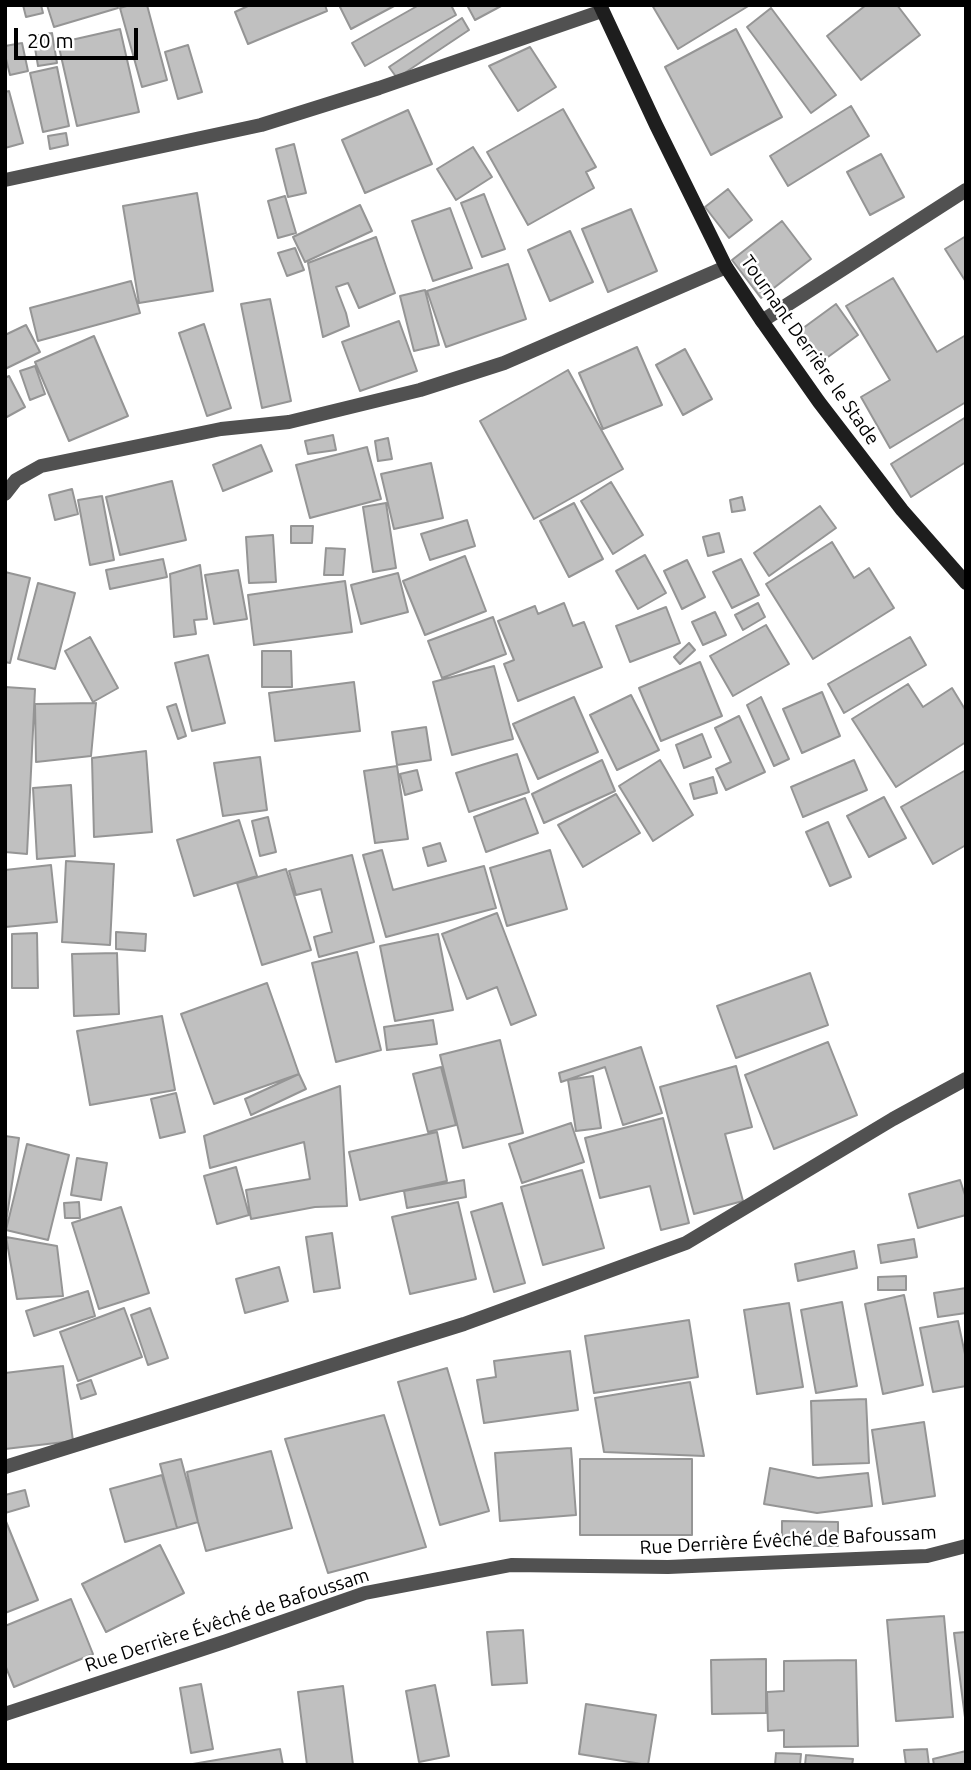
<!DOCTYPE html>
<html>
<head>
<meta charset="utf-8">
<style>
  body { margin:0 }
  #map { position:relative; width:971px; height:1770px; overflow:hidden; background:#fff; font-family:Ubuntu,sans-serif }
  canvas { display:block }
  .frame { position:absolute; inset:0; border:7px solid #000; pointer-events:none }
  .scale { position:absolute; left:14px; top:28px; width:124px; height:32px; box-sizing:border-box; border:4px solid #000; border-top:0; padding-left:9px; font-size:21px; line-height:24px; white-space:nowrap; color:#000; -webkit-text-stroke:5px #fff; paint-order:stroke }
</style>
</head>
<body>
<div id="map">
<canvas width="971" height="1770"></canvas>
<div class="frame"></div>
<div class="scale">20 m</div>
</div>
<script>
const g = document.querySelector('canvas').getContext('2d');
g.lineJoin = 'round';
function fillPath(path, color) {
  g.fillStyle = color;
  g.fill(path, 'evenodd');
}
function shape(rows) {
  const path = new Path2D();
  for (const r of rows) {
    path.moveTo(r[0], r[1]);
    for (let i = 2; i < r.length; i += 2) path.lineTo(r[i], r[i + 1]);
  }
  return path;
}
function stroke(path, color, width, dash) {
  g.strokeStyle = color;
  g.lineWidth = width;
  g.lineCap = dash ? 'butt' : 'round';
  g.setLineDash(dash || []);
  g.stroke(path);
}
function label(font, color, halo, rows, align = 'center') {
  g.font = font + ' Ubuntu,sans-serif';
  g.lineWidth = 5;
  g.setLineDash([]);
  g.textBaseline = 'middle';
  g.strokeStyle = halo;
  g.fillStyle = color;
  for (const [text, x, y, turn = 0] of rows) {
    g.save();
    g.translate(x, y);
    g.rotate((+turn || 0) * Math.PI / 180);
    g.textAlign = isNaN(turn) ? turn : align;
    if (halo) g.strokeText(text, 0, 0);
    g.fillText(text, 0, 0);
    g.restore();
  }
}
const building = shape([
  [23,5,41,5,43,13,26,17,23,5],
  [47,5,117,5,118,8,54,27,47,5],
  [130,5,147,5,167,80,142,87,120,8,130,5],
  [250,5,325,5,327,11,248,44,235,12,250,5],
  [339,5,396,5,351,29,339,5],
  [419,5,451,5,456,15,365,66,352,43,419,5],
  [467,5,503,5,475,20,467,5],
  [652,5,750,5,678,49,652,5],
  [866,5,897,5,920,35,861,80,827,36,866,5],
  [771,8,836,95,811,113,747,27,771,8],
  [462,18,469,30,397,78,389,67,462,18],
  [120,29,139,112,77,126,58,43,120,29],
  [736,29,782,117,711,155,665,67,736,29],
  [52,33,57,63,38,66,33,36,52,33],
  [22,43,28,71,10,75,5,55,5,46,22,43],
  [188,45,202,92,178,99,165,52,188,45],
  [530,47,556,87,518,111,489,66,530,47],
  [57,67,69,126,43,132,30,73,57,67],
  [9,91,23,143,5,148,5,92,9,91],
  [851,106,869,136,788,186,770,156,851,106],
  [563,109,596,167,586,172,594,188,528,225,487,152,563,109],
  [408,110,432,164,365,193,342,140,408,110],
  [66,133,68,145,50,149,48,136,66,133],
  [294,144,306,193,288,197,276,149,294,144],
  [473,147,492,177,456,200,437,169,473,147],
  [881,154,904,197,870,215,847,172,881,154],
  [728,189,752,220,729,238,705,207,728,189],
  [197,193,213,291,139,303,123,206,197,193],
  [484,194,505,249,482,257,461,203,484,194],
  [285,196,296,233,278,238,268,201,285,196],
  [360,205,372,231,305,262,293,237,360,205],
  [450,208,472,268,433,281,412,221,450,208],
  [631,209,657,271,608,292,582,229,631,209],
  [782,221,811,259,761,298,732,260,782,221],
  [570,231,593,282,550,301,528,250,570,231],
  [966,236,966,282,945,249,966,236],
  [376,237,395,293,359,308,348,283,336,287,346,313,349,326,323,337,308,263,376,237],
  [295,248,304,270,287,276,278,253,295,248],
  [508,264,526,319,446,347,427,291,508,264],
  [893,278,937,352,966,335,966,402,890,448,861,397,890,380,846,306,893,278],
  [131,281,140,313,38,341,30,308,131,281],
  [425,290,439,345,414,351,400,296,425,290],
  [270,299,291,401,262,408,241,304,270,299],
  [836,304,858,335,817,365,795,334,836,304],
  [399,321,417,371,360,391,342,342,399,321],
  [204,324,231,408,207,416,179,333,204,324],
  [26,325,40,352,5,369,5,335,26,325],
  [94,336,128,416,69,441,35,362,94,336],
  [637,347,662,405,603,429,579,373,637,347],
  [685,349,712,399,683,415,656,365,685,349],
  [35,366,45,394,30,400,20,371,35,366],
  [568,370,623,469,534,519,480,421,568,370],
  [9,376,25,407,5,418,5,378,9,376],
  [966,417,966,462,911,497,891,464,966,417],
  [333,435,336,450,308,454,305,441,333,435],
  [388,438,392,459,378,461,375,441,388,438],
  [261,445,272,471,223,491,213,465,261,445],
  [367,447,381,499,310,518,296,465,367,447],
  [431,463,443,518,394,529,381,474,431,463],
  [172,481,186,540,120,555,106,497,172,481],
  [611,482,643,535,613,554,581,501,611,482],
  [72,489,78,514,55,520,49,495,72,489],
  [102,496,114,560,90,565,78,500,102,496],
  [742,497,745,510,732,512,730,500,742,497],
  [386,503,396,568,373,572,363,507,386,503],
  [574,503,603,559,569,577,540,521,574,503],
  [820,506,836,528,769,576,754,553,820,506],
  [467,520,475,546,430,560,421,534,467,520],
  [291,526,313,526,312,543,291,543,291,526],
  [719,533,724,552,708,556,703,537,719,533],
  [273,535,276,582,249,583,246,537,273,535],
  [832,542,854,578,869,568,894,608,813,659,766,584,832,542],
  [326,548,345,549,343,575,324,575,326,548],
  [645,555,666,593,638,609,616,571,645,555],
  [465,556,486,611,425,635,403,581,465,556],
  [163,559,167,577,110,589,106,570,163,559],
  [741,559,759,595,732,608,713,572,741,559],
  [687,560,705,597,682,609,664,571,687,560],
  [200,565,207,619,194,620,196,634,174,637,170,574,200,565],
  [238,570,247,619,214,624,205,575,238,570],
  [5,572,30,578,10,663,5,662,5,572],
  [398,573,408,612,361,624,351,585,398,573],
  [345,581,352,632,254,645,248,595,345,581],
  [38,583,75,593,55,669,18,659,38,583],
  [564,603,573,626,584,622,602,667,518,701,504,664,514,660,498,621,535,606,538,614,564,603],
  [758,603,765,617,743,630,735,615,758,603],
  [666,607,680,643,630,662,616,626,666,607],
  [715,612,726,635,703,645,692,622,715,612],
  [493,617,506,654,442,678,428,641,493,617],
  [766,625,789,664,733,696,710,656,766,625],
  [90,637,118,688,93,702,65,651,90,637],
  [910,637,926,665,844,713,828,684,910,637],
  [689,643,695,650,680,664,674,657,689,643],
  [262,651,291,651,292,687,262,687,262,651],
  [208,655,225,723,192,731,175,663,208,655],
  [700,662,722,716,661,741,639,688,700,662],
  [494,666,513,739,452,755,433,682,494,666],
  [354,682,360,731,275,741,269,693,354,682],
  [908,684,923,707,952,688,966,711,966,742,896,787,852,719,908,684],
  [5,687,35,689,27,854,5,852,5,687],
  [822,692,840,736,802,753,783,709,822,692],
  [631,695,659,750,617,770,590,715,631,695],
  [574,697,598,752,538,779,513,724,574,697],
  [761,697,789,759,774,766,747,705,761,697],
  [96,703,91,756,36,762,35,704,96,703],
  [176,704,186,736,178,739,167,707,176,704],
  [739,716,765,772,726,790,716,769,731,762,715,728,739,716],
  [426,727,431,760,397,765,392,732,426,727],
  [702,734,711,757,684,768,676,745,702,734],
  [146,751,152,832,94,837,92,758,146,751],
  [517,754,529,792,469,812,456,773,517,754],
  [260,757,267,810,223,816,214,763,260,757],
  [602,760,615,791,544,823,532,794,602,760],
  [660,760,693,815,653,841,619,786,660,760],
  [854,760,867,790,803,817,791,787,854,760],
  [397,766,408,839,375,843,364,771,397,766],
  [417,770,422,790,405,795,400,774,417,770],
  [966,770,966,845,933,864,901,807,966,770],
  [713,777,717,793,694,799,690,784,713,777],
  [71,785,75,856,37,859,33,788,71,785],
  [616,794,640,833,583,867,558,825,616,794],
  [884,797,906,838,869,857,847,816,884,797],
  [525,798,538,833,486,852,474,817,525,798],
  [268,817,276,852,260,856,252,821,268,817],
  [239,820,257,876,194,896,177,840,239,820],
  [828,822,851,877,830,886,806,832,828,822],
  [440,843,446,861,428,866,423,848,440,843],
  [382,850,393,890,484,866,496,908,386,937,363,855,382,850],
  [550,850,567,909,507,926,490,868,550,850],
  [352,855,374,942,319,957,314,937,332,932,321,889,296,895,289,871,352,855],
  [66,861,114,864,110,945,62,942,66,861],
  [51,865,57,922,5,927,5,870,51,865],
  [286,869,311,950,262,965,237,883,286,869],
  [497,913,536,1015,511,1025,497,987,467,999,442,934,497,913],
  [116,932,146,934,145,951,116,949,116,932],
  [37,933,38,988,12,988,12,934,37,933],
  [438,934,453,1010,395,1021,380,946,438,934],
  [357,952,381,1050,336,1062,312,963,357,952],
  [117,953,119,1014,74,1016,72,954,117,953],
  [810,973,828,1025,736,1058,717,1006,810,973],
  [267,983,299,1074,214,1104,181,1014,267,983],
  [162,1016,175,1090,90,1105,77,1031,162,1016],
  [433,1020,437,1044,387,1050,384,1027,433,1020],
  [500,1040,523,1133,463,1148,440,1055,500,1040],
  [828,1042,857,1115,774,1149,745,1075,828,1042],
  [641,1047,662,1113,623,1125,605,1067,561,1082,559,1073,641,1047],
  [736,1066,752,1127,725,1134,743,1201,694,1214,660,1087,736,1066],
  [441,1067,456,1125,428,1132,413,1074,441,1067],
  [299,1074,306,1089,251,1115,245,1099,299,1074],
  [593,1076,601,1128,576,1131,568,1080,593,1076],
  [340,1086,347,1206,315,1207,251,1219,246,1190,310,1179,304,1142,210,1168,204,1136,340,1086],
  [176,1093,185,1132,160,1138,151,1099,176,1093],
  [663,1118,689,1223,661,1230,650,1186,600,1198,585,1138,663,1118],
  [571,1123,584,1162,522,1183,509,1144,571,1123],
  [437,1132,447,1181,360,1200,349,1152,437,1132],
  [5,1136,19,1138,5,1229,5,1136],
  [27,1144,69,1155,48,1240,6,1230,27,1144],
  [77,1158,107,1163,101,1200,71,1195,77,1158],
  [236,1167,249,1215,217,1224,204,1176,236,1167],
  [582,1170,604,1248,543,1265,521,1187,582,1170],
  [464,1180,466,1197,407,1208,404,1191,464,1180],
  [960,1180,966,1198,966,1215,918,1228,909,1194,960,1180],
  [79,1202,80,1218,65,1218,64,1203,79,1202],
  [458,1202,476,1279,410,1294,392,1217,458,1202],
  [502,1203,525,1283,494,1292,471,1212,502,1203],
  [121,1207,149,1293,99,1309,72,1223,121,1207],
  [332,1233,340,1288,314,1292,306,1237,332,1233],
  [6,1237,57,1246,63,1296,17,1299,6,1237],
  [914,1239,917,1257,881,1263,878,1245,914,1239],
  [854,1251,857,1268,798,1281,795,1264,854,1251],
  [279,1267,288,1301,245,1313,236,1279,279,1267],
  [906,1276,906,1290,878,1290,878,1277,906,1276],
  [966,1288,966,1313,938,1317,934,1293,966,1288],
  [88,1291,95,1316,34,1336,26,1311,88,1291],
  [904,1295,923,1385,883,1394,865,1304,904,1295],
  [842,1302,857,1386,816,1393,801,1310,842,1302],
  [789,1303,803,1387,757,1394,744,1310,789,1303],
  [124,1308,142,1357,78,1381,60,1332,124,1308],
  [150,1308,168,1358,148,1365,131,1315,150,1308],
  [689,1320,698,1377,594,1393,585,1336,689,1320],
  [958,1321,966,1359,966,1386,933,1392,920,1328,958,1321],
  [570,1351,578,1410,484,1423,477,1380,496,1377,494,1361,570,1351],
  [63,1366,73,1441,5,1449,5,1373,63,1366],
  [447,1368,489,1511,440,1525,398,1382,447,1368],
  [91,1380,96,1394,81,1399,77,1385,91,1380],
  [690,1382,704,1456,604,1452,595,1398,690,1382],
  [866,1399,869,1463,813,1465,811,1401,866,1399],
  [384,1415,426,1547,328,1573,285,1439,384,1415],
  [924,1422,935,1496,883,1504,872,1430,924,1422],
  [571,1448,576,1515,500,1521,495,1453,571,1448],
  [271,1451,292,1528,206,1551,198,1522,187,1472,271,1451],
  [181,1459,198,1522,177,1528,160,1464,181,1459],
  [580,1459,692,1459,692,1535,580,1535,580,1459],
  [770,1468,818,1478,868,1473,872,1506,817,1513,764,1504,770,1468],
  [162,1475,177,1528,125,1542,110,1489,162,1475],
  [25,1490,29,1506,5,1513,5,1495,25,1490],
  [5,1519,38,1600,5,1613,5,1519],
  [782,1521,838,1522,838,1546,782,1546,782,1521],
  [160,1545,184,1593,106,1632,82,1584,160,1545],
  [71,1599,93,1654,14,1687,5,1665,5,1626,71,1599],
  [944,1616,953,1717,896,1721,887,1620,944,1616],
  [523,1630,527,1683,492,1685,487,1632,523,1630],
  [966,1632,966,1725,954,1633,966,1632],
  [766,1659,766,1713,712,1714,711,1660,766,1659],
  [856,1660,858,1746,784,1747,784,1730,768,1731,767,1692,784,1691,784,1661,856,1660],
  [201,1684,213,1749,191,1753,180,1688,201,1684],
  [435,1685,449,1756,419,1762,406,1691,435,1685],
  [343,1686,353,1765,307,1765,298,1692,343,1686],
  [586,1704,656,1715,648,1765,579,1754,586,1704],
  [280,1749,283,1765,187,1765,280,1749],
  [927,1749,929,1765,906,1765,904,1750,927,1749],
  [966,1751,966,1765,934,1765,933,1759,966,1751],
  [776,1753,801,1754,800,1765,775,1765,776,1753],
  [806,1755,853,1759,852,1765,805,1765,806,1755]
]);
fillPath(building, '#c0c0c0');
stroke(building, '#959595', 2);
stroke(shape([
  [5,180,261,125,379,88,602,11],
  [762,321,966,190],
  [5,494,16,480,41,466,221,429,289,422,420,390,504,363,726,267],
  [5,1467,464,1324,686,1243,893,1119,966,1079],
  [5,1714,227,1641,365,1593,511,1565,668,1567,927,1556,966,1546]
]), '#515151', 14);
stroke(shape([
  [600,5,656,125,726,267,762,321,819,402,902,510,966,583]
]), '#1e1e1e', 14);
label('19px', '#000', '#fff', [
  ["Tournant Derrière le Stade",810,350,55],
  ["Rue Derrière Évêché de Bafoussam",788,1540,-3],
  ["Rue Derrière Évêché de Bafoussam",227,1620,-18]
]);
</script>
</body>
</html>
